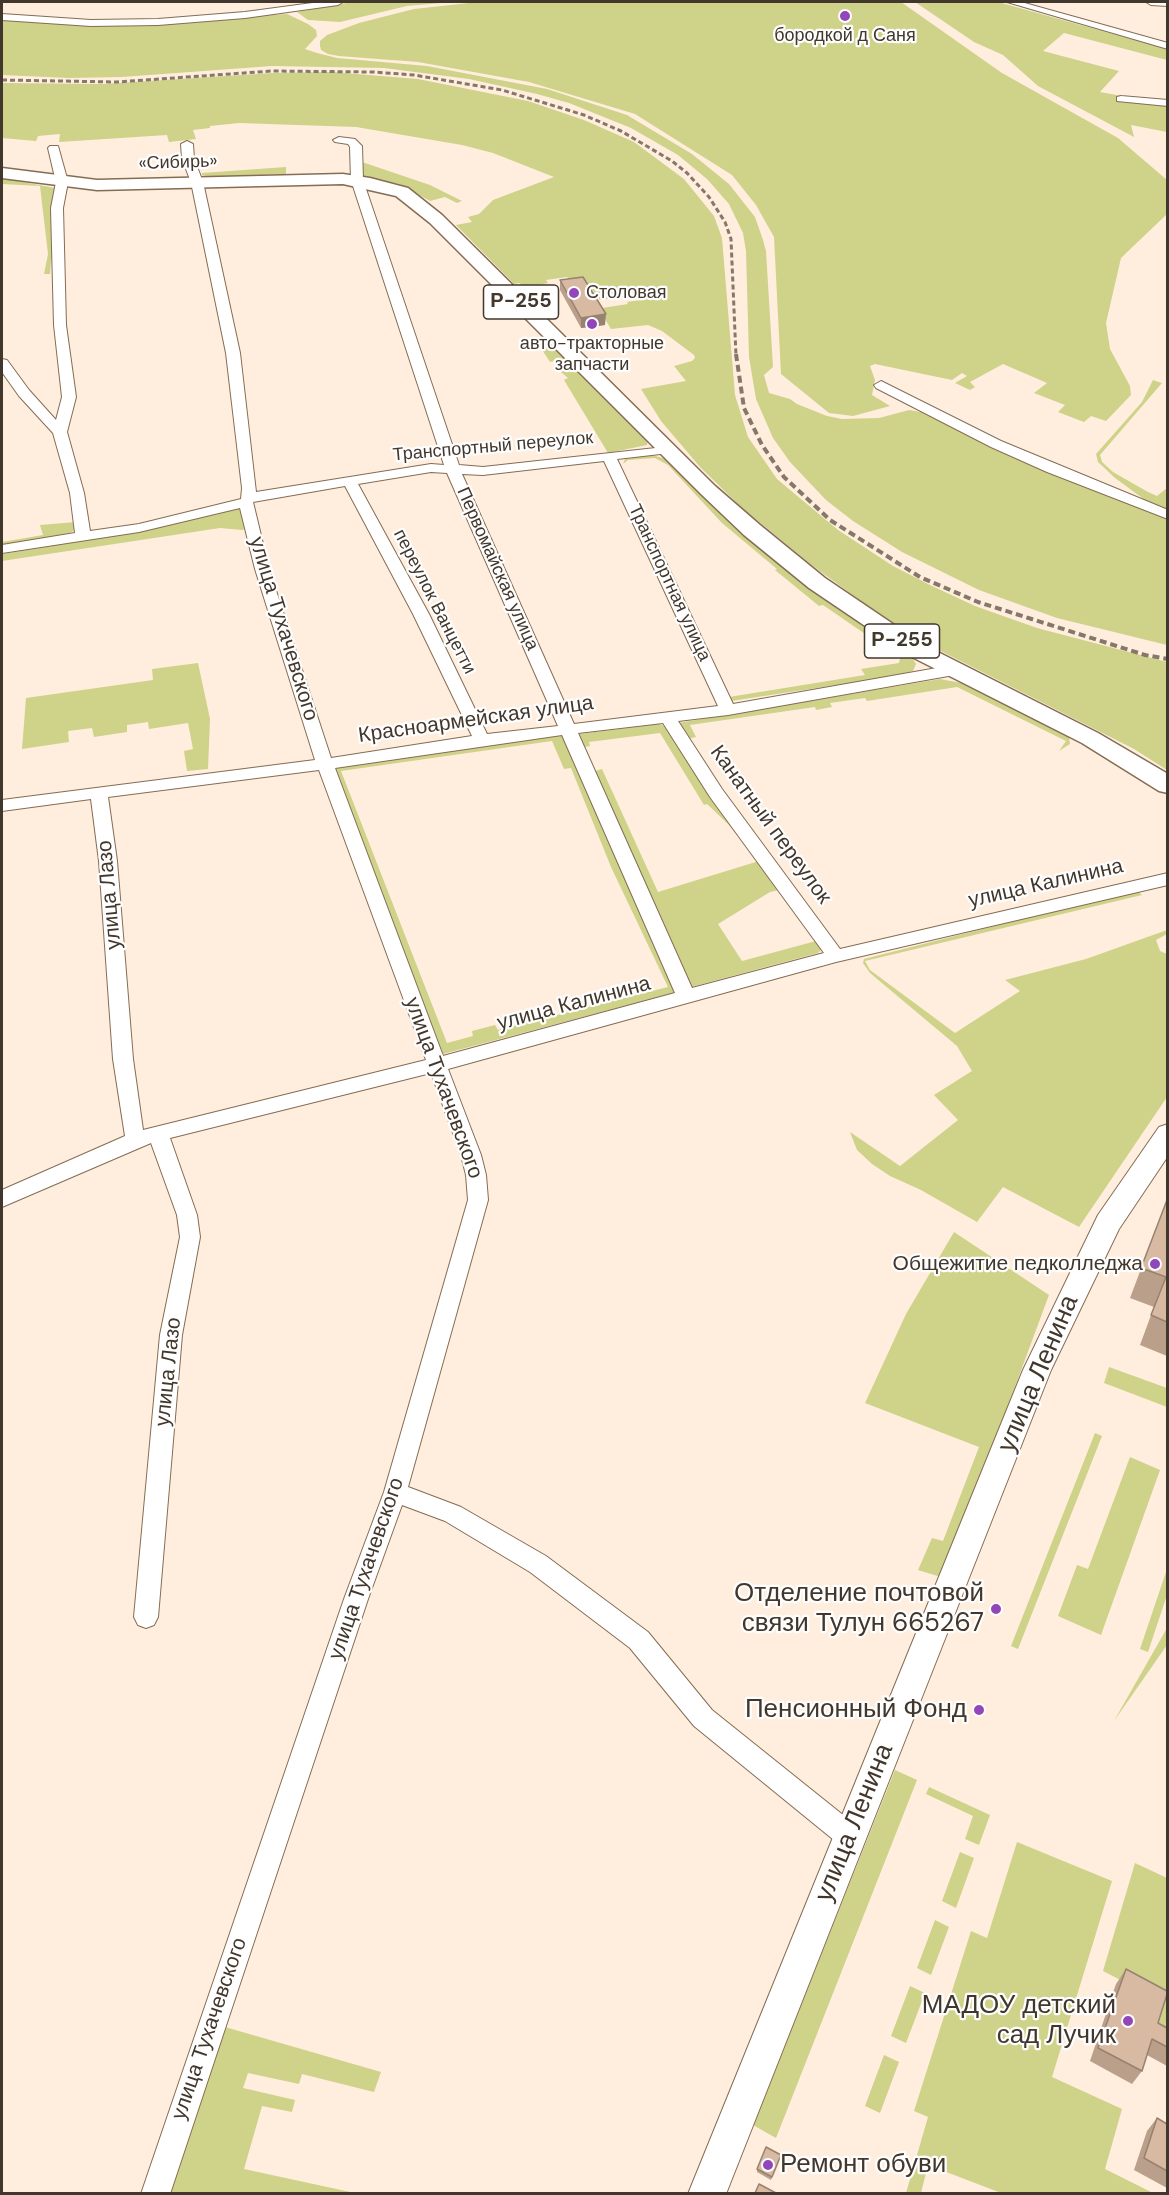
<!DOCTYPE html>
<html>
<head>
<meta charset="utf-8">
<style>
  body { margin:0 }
  #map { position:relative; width:1169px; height:2195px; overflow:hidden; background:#fed; font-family:"DM Sans",sans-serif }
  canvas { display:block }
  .frame { position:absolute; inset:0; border:3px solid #42372c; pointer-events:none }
</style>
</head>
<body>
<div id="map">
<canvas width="1169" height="2195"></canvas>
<div class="frame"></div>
</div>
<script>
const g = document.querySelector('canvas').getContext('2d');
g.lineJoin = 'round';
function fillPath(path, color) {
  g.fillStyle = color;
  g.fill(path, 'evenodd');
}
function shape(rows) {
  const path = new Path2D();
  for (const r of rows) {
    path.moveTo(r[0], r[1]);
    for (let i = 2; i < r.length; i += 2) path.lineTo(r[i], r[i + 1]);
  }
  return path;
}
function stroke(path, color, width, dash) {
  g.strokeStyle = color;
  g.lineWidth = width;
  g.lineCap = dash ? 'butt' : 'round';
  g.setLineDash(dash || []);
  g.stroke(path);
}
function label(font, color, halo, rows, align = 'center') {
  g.font = font + ' "DM Sans",sans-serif';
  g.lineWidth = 4.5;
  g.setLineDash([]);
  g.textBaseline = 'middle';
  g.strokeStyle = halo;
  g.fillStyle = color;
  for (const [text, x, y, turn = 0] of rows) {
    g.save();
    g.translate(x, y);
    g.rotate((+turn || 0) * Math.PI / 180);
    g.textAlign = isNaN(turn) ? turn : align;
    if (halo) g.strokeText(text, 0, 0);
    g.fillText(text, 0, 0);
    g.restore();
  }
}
fillPath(shape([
  [352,2,453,2,407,6,340,22,308,20,297,12],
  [478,2,901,2,1002,73,1118,138,1167,180,1167,214,1121,258,1106,323,1110,349,1130,386,1131,395,1106,421,1091,416,1084,422,1058,412,1065,405,1034,393,1047,383,1003,364,970,382,975,387,970,390,955,383,967,376,962,373,952,380,875,364,870,366,875,380,872,395,890,406,853,416,829,413,781,374,774,237,756,205,732,175,635,114,529,82,418,62,339,56,328,54,321,50,320,46,320,41,327,35,359,23,414,9],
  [915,2,998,2,1167,49,1167,60,1064,33,1043,51,1119,71,1100,92,1167,104,1167,132,1131,125,1134,137,1038,86,1003,55,974,42],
  [287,14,308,24,316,30,317,36,305,49,317,53,337,58,427,66,547,89,627,115,692,154,729,184,755,217,763,240,766,251,773,367,764,375,769,393,790,399,797,404,827,416,842,419,879,418,909,410,921,412,1002,450,1167,518,1167,645,1057,618,979,590,902,552,853,521,826,500,790,462,773,438,756,399,749,357,746,251,743,233,729,204,707,179,678,155,631,128,569,103,537,94,469,79,384,68,272,66,122,77,69,78,2,75,2,20,106,25],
  [332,72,418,79,528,101,584,120,634,142,684,179,714,216,722,238,735,395,748,437,777,479,838,530,893,566,930,585,975,606,1037,628,1167,662,1167,770,1134,749,929,645,869,607,809,563,742,508,700,467,661,421,641,389,686,381,674,366,692,361,695,358,694,355,662,331,648,325,611,329,605,319,575,315,603,311,602,308,628,304,627,302,662,297,656,288,621,294,623,297,600,300,586,281,572,283,567,277,546,280,548,283,526,288,519,283,514,284,456,225,472,222,468,217,479,214,493,200,554,177,493,153,462,145,356,127,239,123,210,126,210,128,193,130,196,139,169,142,167,135,59,142,60,134,38,136,36,141,2,138,2,83,103,84,272,73],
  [362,162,430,185,462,201,457,203,445,197,430,201,399,184,363,177],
  [286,167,286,174,210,177,202,175,202,173],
  [2,178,55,188,55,259,51,260,50,274,44,274,48,254,40,186,2,184],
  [545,342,551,343,648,439,647,445,608,453,564,380,568,378,555,367,558,366,555,361,550,362,539,345],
  [1153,380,1162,383,1100,455,1102,462,1113,472,1148,492,1157,496,1167,488,1167,510,1145,500,1115,478,1098,462,1096,454,1142,402],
  [652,455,666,459,743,535,781,566,820,596,911,656,916,664,913,671,896,676,731,701,729,697,865,675,861,669,899,663,900,658,823,605,819,606,775,570,777,569,722,523,668,465,655,458,628,460,623,464,625,459],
  [239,507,244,510,245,529,242,530,220,528,2,561,2,554,101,538],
  [76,522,75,529,72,532,57,537,2,546,2,542,43,535,40,525],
  [198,663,210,719,208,769,187,771,184,751,193,749,188,723,149,729,148,722,127,725,127,732,94,737,92,728,68,731,69,742,22,749,26,698,153,680,152,669],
  [940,679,961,683,1069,737,1070,744,1059,751,1066,741,957,687,867,701,865,698,830,703,832,707,816,710,815,707,690,725,696,737,687,739,678,723],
  [659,724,664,726,716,805,729,816,821,941,822,949,818,953,691,987,595,771,602,769,658,892,759,861,728,824,707,804,704,805,660,733,589,742,590,746,585,747,579,734],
  [779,890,816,941,742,961,718,924,770,892],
  [562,734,677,992,443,1054,332,766],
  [552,741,564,769,571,768,611,867,668,987,498,1030,495,1025,472,1031,473,1036,447,1043,341,771],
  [1137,890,1142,895,865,961,870,970,955,1033,1020,991,1005,980,1086,959,1167,930,1167,934,1156,940,1160,951,1167,954,1167,1097,1079,1227,1003,1187,977,1222,921,1190,890,1176,872,1164,857,1150,850,1132,900,1166,958,1120,934,1095,972,1071,957,1046,870,973,863,963,864,959],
  [954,1232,1049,1295,944,1578,918,1570,932,1538,943,1541,979,1447,865,1403,906,1314],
  [1109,1367,1167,1388,1167,1407,1104,1383],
  [1095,1433,1102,1436,1018,1649,1011,1646],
  [1130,1457,1160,1470,1101,1635,1058,1616,1077,1565,1088,1569],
  [1167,1569,1167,1595,1148,1652,1140,1649],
  [1167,1628,1167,1645,1114,1721],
  [895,1770,917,1780,776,2138,753,2125],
  [929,1787,990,1815,979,1845,965,1839,973,1816,926,1794],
  [1017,1842,1112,1881,1052,2077,1122,2109,1105,2169,1153,2193,1001,2193,928,2165,921,2193,906,2193,928,2117,914,2111,971,1931,987,1938],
  [960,1852,974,1858,956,1908,942,1901],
  [1135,1863,1167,1878,1167,2044,1152,2035,1163,2002,1103,1971],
  [935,1920,949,1927,931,1975,917,1968],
  [910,1986,925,1993,906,2043,891,2036],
  [225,2027,381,2072,374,2092,302,2074,299,2084,248,2073,243,2088,295,2100,292,2112,262,2106,244,2169,355,2193,169,2194],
  [884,2055,899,2062,880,2113,865,2106]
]), '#cfd289');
const minor = shape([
  [320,2,343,2,338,5,245,18,158,25,91,26,2,20,2,14,91,20,158,19,245,12,320,2],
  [1007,2,1021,2,1168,43,1168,49,1007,2],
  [1146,2,1168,2,1168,6,1151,5,1146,2],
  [1121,96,1168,100,1168,106,1117,101,1117,97,1121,96],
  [339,137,355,139,362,146,363,180,459,465,483,467,674,446,676,449,669,453,617,459,733,704,954,665,962,670,954,675,728,715,678,721,722,789,840,949,1168,873,1168,885,836,962,448,1069,481,1155,486,1175,488,1200,408,1487,461,1507,546,1556,648,1632,712,1710,858,1827,862,1836,858,1845,849,1849,840,1845,694,1726,630,1648,530,1572,445,1521,402,1505,368,1599,170,2194,141,2194,344,1599,384,1492,468,1200,466,1175,461,1155,431,1073,170,1138,197,1215,200,1237,182,1335,158,1617,154,1625,146,1628,138,1625,134,1617,160,1335,180,1237,177,1215,151,1143,2,1207,2,1190,125,1136,113,1059,99,861,91,799,2,811,2,800,315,760,255,569,240,508,139,532,2,553,2,545,75,533,70,493,53,433,19,396,2,372,2,359,7,360,29,390,56,420,62,397,54,325,51,208,56,182,48,148,50,146,58,146,68,182,63,208,66,325,76,397,67,432,84,493,90,531,139,524,241,499,242,488,226,353,191,182,182,159,181,144,187,141,193,144,194,159,203,182,240,353,256,492,431,464,444,465,351,180,350,147,348,144,335,142,333,140,339,137],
  [604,461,718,706,574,724,462,474,483,475,604,461],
  [431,472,447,473,558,726,487,734,429,614,358,484,431,472],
  [345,486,413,614,472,736,331,758,269,569,253,502,345,486],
  [663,723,710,797,824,953,692,988,578,733,663,723],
  [562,735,675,993,443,1056,335,768,562,735],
  [319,770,426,1060,143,1130,133,1059,117,861,108,797,319,770],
  [881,381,1001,441,1168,510,1168,519,1047,472,991,447,876,388,874,385,881,381]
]);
const major = shape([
  [1168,1124,1168,1156,1119,1229,1051,1370,726,2194,688,2194,1023,1370,1098,1215,1159,1127,1168,1124]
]);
const highway = shape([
  [2,168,97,180,343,174,370,178,408,188,442,215,715,486,760,525,825,578,924,645,1098,733,1168,774,1168,793,1159,791,1082,743,908,655,809,588,744,535,701,494,430,223,396,196,343,184,97,190,2,178,2,168]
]);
stroke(minor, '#856c53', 2);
stroke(major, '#856c53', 2);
stroke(highway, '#856c53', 3);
fillPath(minor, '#fff');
fillPath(major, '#fff');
fillPath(highway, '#fff');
stroke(shape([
  [2,80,117,82,272,71,373,72,414,75,502,90,584,115,621,131,672,161,687,173,709,197,725,222,731,239,736,356]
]), '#85776a', 3, [5, 3]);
stroke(shape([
  [736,354,744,408,762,445,784,477,830,520,920,577,978,602,1145,655,1168,659]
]), '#85776a', 4, [7, 4]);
fillPath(shape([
  [560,280,605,325,581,328,560,290],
  [1167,1200,1167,1356,1140,1345,1154,1307,1130,1298],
  [1126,1969,1158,2023,1167,2028,1167,2066,1147,2055,1142,2071,1132,2084,1090,2061,1116,1984],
  [1157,2118,1167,2124,1167,2188,1134,2170,1147,2131],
  [781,2155,771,2180,757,2172,757,2169]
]), '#ba9f8a');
fillPath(shape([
  [606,314,605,325,581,328,581,318]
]), '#978271');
const building = shape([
  [583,277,606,314,581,318,560,280,583,277],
  [1167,1200,1167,1322,1151,1315,1166,1277,1141,1268,1167,1200],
  [1126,1969,1167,1991,1167,1994,1158,2023,1167,2028,1167,2047,1152,2039,1142,2071,1098,2048,1126,1969],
  [1157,2118,1167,2124,1167,2171,1144,2158,1157,2118],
  [766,2147,781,2155,772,2177,757,2169,766,2147],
  [759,2184,776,2193,755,2193,759,2184]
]);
fillPath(building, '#d8b9a1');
stroke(building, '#978271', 1.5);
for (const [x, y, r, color] of [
  [845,16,6,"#9247b8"],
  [574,293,6,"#9247b8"],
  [592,324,6,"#9247b8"],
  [1155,1264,6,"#9247b8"],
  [996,1609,6,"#9247b8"],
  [979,1710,6,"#9247b8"],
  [1128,2021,6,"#9247b8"],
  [768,2165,6,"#9247b8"]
]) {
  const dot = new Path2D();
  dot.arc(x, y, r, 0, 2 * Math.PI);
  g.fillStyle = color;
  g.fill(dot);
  stroke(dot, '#fefefe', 2);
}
label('18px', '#42372c', '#fefefe', [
  ["бородкой д Саня",845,36],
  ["Столовая",586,293,"left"],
  ["авто-тракторные",592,344],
  ["запчасти",592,365]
]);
label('18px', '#42372c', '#fefefe', [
  ["«Сибирь»",178,163,-2],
  ["Транспортный переулок",493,447,-5],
  ["Первомайская улица",497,569,66],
  ["Транспортная улица",669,583,65],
  ["переулок Ванцетти",434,602,63]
]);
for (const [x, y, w] of [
  [521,302,75],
  [902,641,75]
]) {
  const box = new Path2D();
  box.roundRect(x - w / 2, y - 17, w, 34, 4.5);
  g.fillStyle = '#fefefe';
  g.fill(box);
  stroke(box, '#42372c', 1.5);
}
label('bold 20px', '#42372c', null, [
  ["Р-255",521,302],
  ["Р-255",902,641]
]);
label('21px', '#42372c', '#fefefe', [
  ["улица Тухачевского",283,629,73],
  ["Красноармейская улица",476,720,-8],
  ["Канатный переулок",770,825,54],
  ["улица Калинина",1046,884,-13],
  ["улица Лазо",110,895,-95],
  ["улица Калинина",574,1004,-15],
  ["улица Тухачевского",443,1088,70],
  ["улица Лазо",169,1372,-84],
  ["улица Тухачевского",367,1569,-71],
  ["улица Тухачевского",210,2029,-71]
]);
label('21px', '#42372c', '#fefefe', [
  ["Общежитие педколледжа",1143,1264]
], 'right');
label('26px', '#42372c', '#fefefe', [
  ["улица Ленина",1039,1374,-67],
  ["улица Ленина",855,1823,-68]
]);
label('26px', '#42372c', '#fefefe', [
  ["Отделение почтовой",984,1594],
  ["связи Тулун 665267",984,1624],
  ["Пенсионный Фонд",967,1710],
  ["МАДОУ детский",1116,2006],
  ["сад Лучик",1116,2036],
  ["Ремонт обуви",780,2165,"left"]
], 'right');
</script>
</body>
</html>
